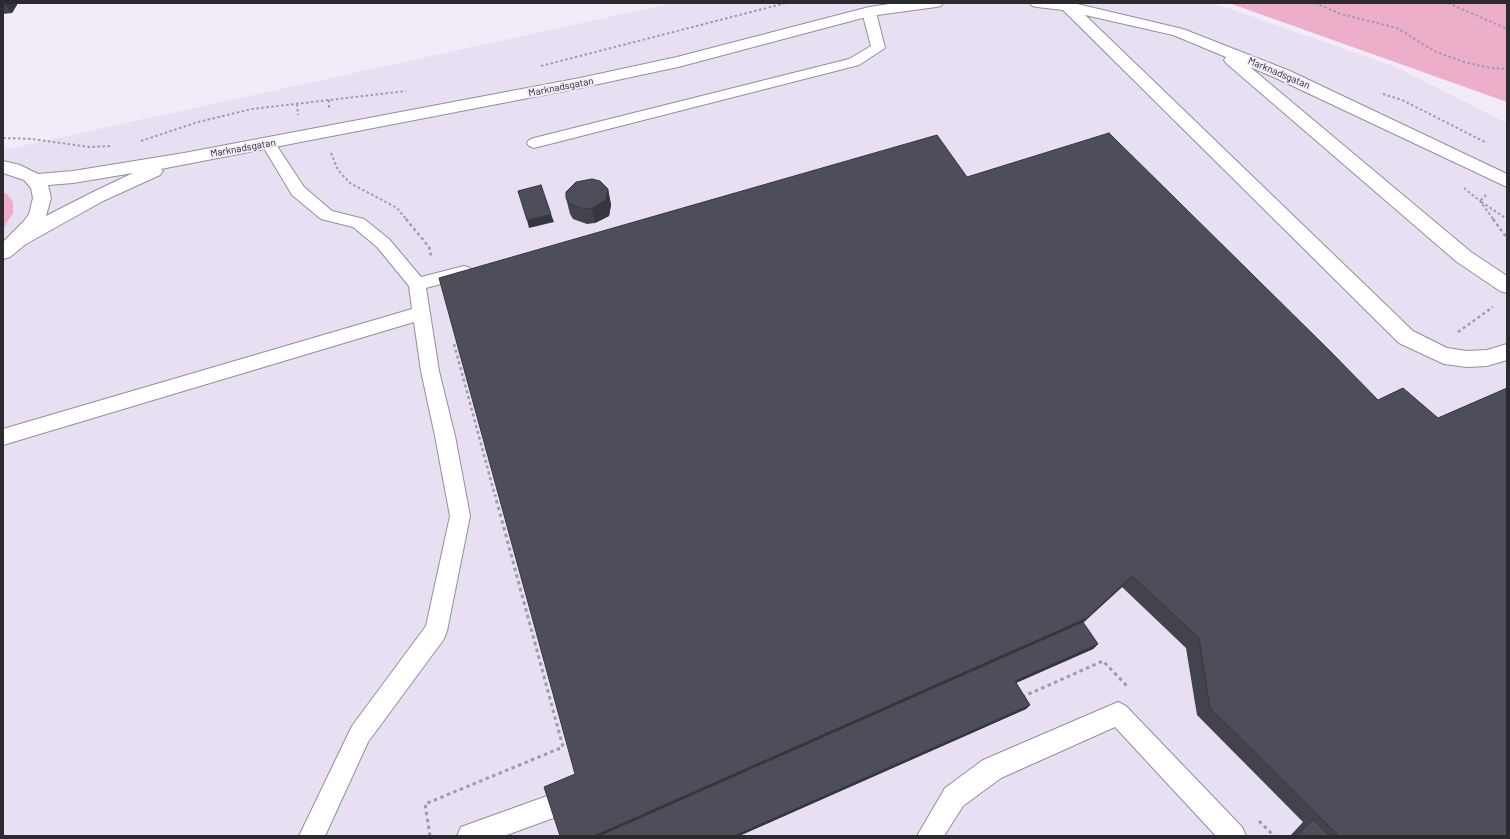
<!DOCTYPE html>
<html>
<head>
<meta charset="utf-8">
<style>
  body { margin:0 }
  #map { position:relative; width:1510px; height:839px; overflow:hidden; background:#f2ecf9; font-family:Barlow,sans-serif }
  canvas { display:block }
  .frame { position:absolute; inset:0; border:4px solid #2c2a2f; pointer-events:none }
</style>
</head>
<body>
<div id="map">
<canvas width="1510" height="839"></canvas>
<div class="frame"></div>
</div>
<script>
const g = document.querySelector('canvas').getContext('2d');
g.lineJoin = 'round';
function fillPath(path, color) {
  g.fillStyle = color;
  g.fill(path, 'evenodd');
}
function shape(rows) {
  const path = new Path2D();
  for (const r of rows) {
    path.moveTo(r[0], r[1]);
    for (let i = 2; i < r.length; i += 2) path.lineTo(r[i], r[i + 1]);
  }
  return path;
}
function stroke(path, color, width, dash) {
  g.strokeStyle = color;
  g.lineWidth = width;
  g.lineCap = dash ? 'butt' : 'round';
  g.setLineDash(dash || []);
  g.stroke(path);
}
function label(font, color, halo, rows, align = 'center') {
  g.font = font + ' Barlow,sans-serif';
  g.lineWidth = 4;
  g.setLineDash([]);
  g.textBaseline = 'middle';
  g.strokeStyle = halo;
  g.fillStyle = color;
  for (const [text, x, y, turn = 0] of rows) {
    g.save();
    g.translate(x, y);
    g.rotate((+turn || 0) * Math.PI / 180);
    g.textAlign = isNaN(turn) ? turn : align;
    if (halo) g.strokeText(text, 0, 0);
    g.fillText(text, 0, 0);
    g.restore();
  }
}
fillPath(shape([
  [673,3,1213,3,1396,67,1507,123,1507,836,3,836,3,150]
]), '#e8dff3');
fillPath(shape([
  [1229,3,1507,3,1507,102],
  [3,192,7,194,13,202,13,213,3,229]
]), '#edaec9');
const service = shape([
  [869,8,876,12,885,48,859,65,534,148,529,146,527,143,529,140,534,138,849,59,871,46,862,12,869,8],
  [268,138,273,140,304,187,332,211,364,219,389,239,421,277,464,266,470,268,472,272,470,276,426,288,439,371,455,436,470,516,447,631,444,639,368,742,325,836,299,836,352,726,426,626,450,516,435,436,421,371,414,322,3,445,3,429,412,309,409,286,377,247,353,227,321,219,292,195,261,143,263,140,268,138],
  [1118,702,1126,706,1242,827,1246,836,1216,836,1115,727,1001,778,963,806,944,836,917,836,945,788,983,760,1118,702],
  [547,796,556,799,559,808,556,817,504,836,457,836,461,827,547,796]
]);
const minor = shape([
  [896,3,943,3,941,6,936,7,870,16,678,67,580,88,161,169,163,171,160,175,103,201,26,244,10,257,3,259,3,242,24,221,29,214,33,198,31,188,24,180,3,173,3,161,20,165,38,174,73,171,184,153,580,78,677,57,869,7,896,3],
  [133,173,91,193,46,216,51,198,48,185,73,183,133,173],
  [1030,3,1073,3,1183,29,1290,71,1507,174,1507,187,1278,79,1250,67,1471,252,1507,276,1507,293,1500,291,1457,262,1226,63,1224,60,1226,57,1173,35,1085,15,1413,331,1447,348,1467,351,1487,350,1507,344,1507,360,1487,366,1467,367,1444,364,1399,343,1063,10,1037,7,1032,6,1030,3]
]);
stroke(service, '#948f9b', 2);
stroke(minor, '#948f9b', 2);
stroke(shape([
  [1315,3,1341,14,1397,28,1434,51,1464,62,1491,68,1507,69],
  [1448,3,1507,29],
  [541,66,786,3],
  [1383,94,1402,100,1485,142],
  [329,100,329,108],
  [297,104,298,115],
  [3,138,32,139,90,147,110,146],
  [141,141,198,122,252,109,406,91],
  [331,153,338,170,350,183,397,208,407,220],
  [1464,188,1480,201,1494,220],
  [1486,195,1480,201,1507,219]
]), '#a09ca6', 2, [2.5, 2.5]);
stroke(shape([
  [406,219,429,247,431,256],
  [1493,219,1507,238],
  [1458,332,1493,307],
  [454,344,495,496]
]), '#a09ca6', 2.5, [3, 3]);
stroke(shape([
  [1022,697,1103,661,1127,686],
  [1259,821,1274,836],
  [430,836,425,804,563,747,495,495]
]), '#a09ca6', 3, [3.5, 3.5]);
fillPath(service, '#fff');
fillPath(minor, '#fff');
fillPath(shape([
  [3,3,18,3,12,13,3,14],
  [68,3,87,3,69,4],
  [967,177,1507,836,1290,836,1303,822,1197,715,1186,648,1122,587,1083,623,1098,644,1093,649,1016,683,1030,705,1026,709,739,836,560,836,575,774],
  [608,189,611,205,609,216,595,223,587,224,573,219,570,214,566,198]
]), '#42434d');
fillPath(shape([
  [3,3,18,3,12,13],
  [608,189,611,205,609,216,595,223,592,208],
  [551,214,554,222,529,228,527,220],
  [1132,576,1122,587,1078,627,608,836,594,836],
  [1098,644,1093,649,1011,685,1015,681],
  [1030,705,1026,709,739,836,734,836]
]), '#36373e');
const building = shape([
  [1109,133,1328,349,1378,400,1403,388,1438,418,1507,388,1507,836,1339,836,1210,708,1199,638,1132,576,1087,618,594,836,560,836,544,787,575,774,439,278,937,135,967,177,1109,133],
  [592,179,600,181,608,189,606,200,592,208,584,209,570,204,566,198,566,192,576,182,592,179],
  [541,185,551,214,527,220,518,191,541,185],
  [1083,622,1098,644,1015,681,1030,705,734,836,599,836,1083,622],
  [1313,819,1330,836,1297,836,1313,819]
]);
fillPath(building, '#4d4e59');
stroke(building, '#36373e', 1);
label('10px', '#2c2a2f', '#f2ecf9', [
  ["Marknadsgatan",1279,73,23],
  ["Marknadsgatan",561,87,-11],
  ["Marknadsgatan",243,148,-10]
]);
</script>
</body>
</html>
